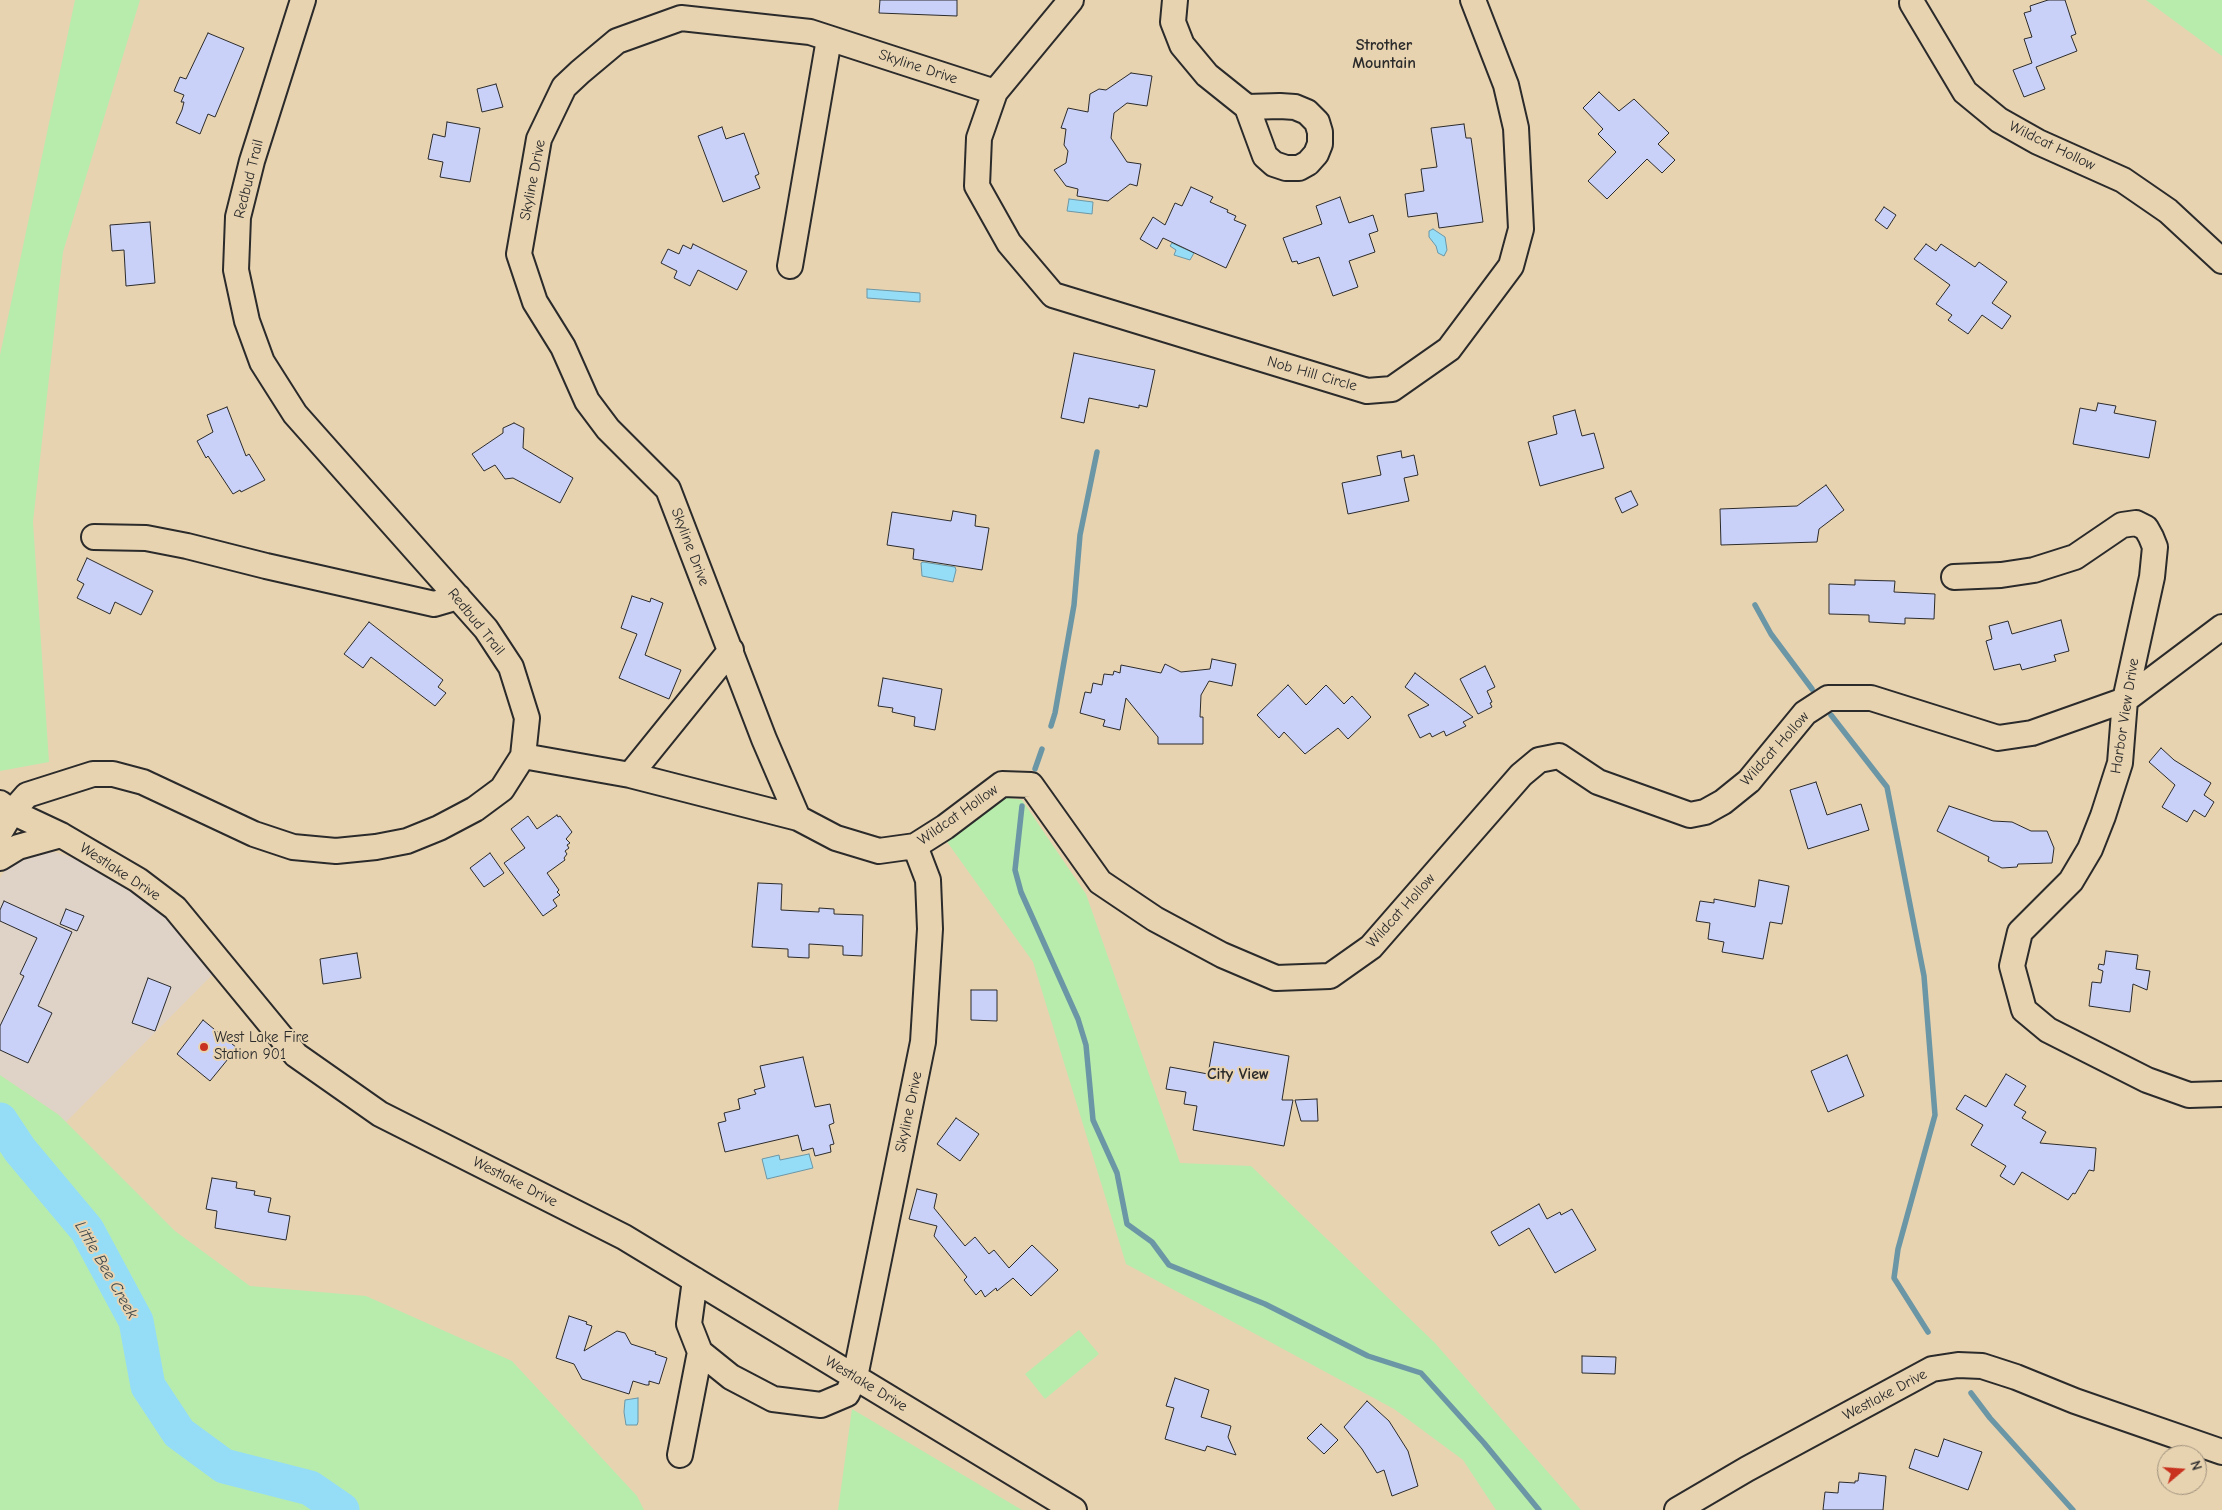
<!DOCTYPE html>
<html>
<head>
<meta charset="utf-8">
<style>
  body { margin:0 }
  #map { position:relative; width:2222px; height:1510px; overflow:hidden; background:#e8d3b1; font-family:"Comic Neue",sans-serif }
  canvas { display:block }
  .north { position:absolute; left:2157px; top:1445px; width:50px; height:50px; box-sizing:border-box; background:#e8d3b1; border:1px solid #9c907b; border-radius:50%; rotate:72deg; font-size:14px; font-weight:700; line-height:20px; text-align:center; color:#2b2b2b }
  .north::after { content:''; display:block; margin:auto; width:18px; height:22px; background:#c8321e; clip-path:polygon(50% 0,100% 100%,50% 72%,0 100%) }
</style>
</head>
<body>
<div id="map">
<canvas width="2222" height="1510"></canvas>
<div class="north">N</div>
</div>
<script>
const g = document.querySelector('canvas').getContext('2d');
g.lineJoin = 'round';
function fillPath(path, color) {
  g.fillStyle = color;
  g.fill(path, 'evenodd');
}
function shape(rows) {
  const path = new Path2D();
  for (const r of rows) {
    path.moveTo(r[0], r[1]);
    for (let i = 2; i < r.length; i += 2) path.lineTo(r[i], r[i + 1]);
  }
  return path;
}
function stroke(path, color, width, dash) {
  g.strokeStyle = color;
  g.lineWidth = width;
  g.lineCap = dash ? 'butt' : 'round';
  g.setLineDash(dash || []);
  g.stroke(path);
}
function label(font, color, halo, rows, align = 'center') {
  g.font = font + ' "Comic Neue",sans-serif';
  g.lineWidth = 4;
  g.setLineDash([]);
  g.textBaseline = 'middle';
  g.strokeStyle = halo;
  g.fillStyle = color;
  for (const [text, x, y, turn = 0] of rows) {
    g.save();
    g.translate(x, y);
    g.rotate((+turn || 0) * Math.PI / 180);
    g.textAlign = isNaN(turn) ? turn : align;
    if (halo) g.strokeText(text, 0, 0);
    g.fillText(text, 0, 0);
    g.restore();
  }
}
fillPath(shape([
  [55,852,97,866,166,918,215,972,66,1122,59,1115,0,1075,0,878,5,870,30,856]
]), '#dfd2c7');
fillPath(shape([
  [75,0,140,0,63,252,33,522,49,762,0,771,0,355],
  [2146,0,2222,0,2222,56],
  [1003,797,1022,800,1086,894,1180,1163,1251,1166,1435,1343,1581,1510,1496,1510,1463,1460,1394,1409,1126,1264,1033,962,945,839],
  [0,1075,59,1115,175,1231,250,1286,366,1296,512,1361,637,1496,644,1510,0,1510],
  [1079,1330,1099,1354,1045,1399,1025,1374],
  [852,1409,1022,1510,838,1510]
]), '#b8ecad');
const water = shape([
  [1069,199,1093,202,1092,214,1067,211,1069,199],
  [1433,229,1445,237,1447,250,1444,256,1438,253,1436,246,1429,237,1429,231,1433,229],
  [1172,243,1194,253,1190,260,1174,255,1176,250,1170,246,1172,243],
  [867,289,920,293,920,302,867,298,867,289],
  [923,562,955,567,956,570,953,582,922,576,921,563,923,562],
  [809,1154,813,1168,767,1179,762,1159,779,1155,780,1160,809,1154],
  [638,1398,638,1422,637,1425,626,1425,624,1412,625,1400,638,1398]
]);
fillPath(water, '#95ddf7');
stroke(water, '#6b96a5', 1);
stroke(shape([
  [1755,605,1771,634,1812,689],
  [1831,715,1887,787,1924,976,1935,1115,1898,1249,1894,1278,1928,1332],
  [1051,726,1055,713,1074,605,1080,535,1097,452],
  [1035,769,1042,749],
  [1022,806,1015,870,1021,892,1078,1019,1086,1045,1093,1120,1117,1173,1127,1224,1152,1242,1169,1265,1265,1304,1368,1356,1421,1373,1484,1443,1539,1510],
  [1971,1393,1990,1418,2073,1510]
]), '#6b96a5', 5.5);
stroke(shape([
  [0,1120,20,1150,87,1230,136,1321,148,1386,179,1433,224,1466,310,1488,342,1510]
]), '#95ddf7', 35);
const building = shape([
  [880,0,957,0,957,16,879,13,880,0],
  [2048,0,2065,0,2076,34,2071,36,2077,51,2036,67,2045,89,2024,97,2013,70,2032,63,2024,39,2032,37,2024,13,2031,11,2030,6,2048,0],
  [208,33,244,48,215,117,208,114,200,134,176,123,182,110,184,102,181,102,184,95,174,91,180,77,186,79,208,33],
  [1131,73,1152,76,1147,106,1127,103,1114,113,1111,138,1127,162,1141,164,1137,186,1130,184,1108,201,1077,196,1078,189,1066,186,1054,170,1066,163,1068,151,1064,145,1066,129,1061,128,1068,108,1088,112,1090,94,1099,89,1106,90,1131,73],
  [496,84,503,107,482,112,477,89,496,84],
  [1599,92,1619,111,1634,99,1669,133,1658,144,1675,160,1662,173,1647,159,1607,199,1588,181,1616,152,1598,134,1603,129,1583,108,1599,92],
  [447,122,480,128,470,182,440,177,443,162,428,159,433,134,445,137,447,122],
  [1464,124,1466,138,1471,138,1483,222,1439,228,1437,213,1408,217,1405,194,1424,191,1421,169,1437,167,1431,128,1464,124],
  [722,127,726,139,744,133,759,174,755,176,760,188,723,202,698,136,722,127],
  [1191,187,1213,197,1210,202,1228,210,1227,212,1236,216,1234,220,1246,225,1226,268,1163,238,1157,249,1140,239,1153,217,1165,225,1175,203,1182,206,1191,187],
  [1340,197,1349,223,1373,215,1378,231,1369,234,1375,252,1349,261,1358,287,1333,296,1319,257,1298,264,1297,261,1292,262,1283,238,1322,224,1316,206,1340,197],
  [1884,207,1896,215,1887,229,1875,220,1884,207],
  [150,222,155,283,126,286,124,250,112,251,110,225,150,222],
  [693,244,747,271,737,290,698,270,690,286,674,278,677,271,661,263,668,249,679,254,683,245,691,249,693,244],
  [1926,244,1936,251,1941,244,1975,267,1979,262,2007,282,1992,303,2011,316,2002,329,1982,315,1968,334,1948,320,1952,315,1936,304,1950,285,1914,259,1926,244],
  [1074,353,1155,370,1147,407,1139,405,1139,408,1089,398,1084,423,1061,418,1074,353],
  [2098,403,2116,406,2114,413,2156,421,2149,458,2073,444,2080,408,2096,411,2098,403],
  [227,407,246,456,249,454,265,480,241,492,240,490,233,494,208,456,206,458,197,441,213,432,207,415,227,407],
  [1575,410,1582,436,1594,433,1604,468,1540,486,1528,442,1557,434,1553,416,1575,410],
  [514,423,524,428,523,448,573,478,560,503,513,478,505,479,495,465,484,471,472,454,503,433,503,428,514,423],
  [1401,451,1402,458,1414,455,1418,475,1404,478,1409,501,1348,514,1342,483,1381,475,1377,456,1401,451],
  [1826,485,1844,510,1819,529,1817,542,1721,545,1720,509,1797,506,1826,485],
  [1631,491,1638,505,1622,513,1615,498,1631,491],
  [953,511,976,515,975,526,989,528,982,570,913,559,914,549,887,545,892,512,951,521,953,511],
  [87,558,153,591,141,615,115,602,110,614,77,598,84,584,77,580,87,558],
  [1855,580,1895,581,1894,592,1935,594,1934,619,1905,618,1905,624,1869,622,1869,615,1829,614,1829,584,1855,585,1855,580],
  [632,596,650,602,651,598,663,603,645,655,681,670,669,699,619,678,637,634,621,628,632,596],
  [2061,620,2069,651,2054,655,2056,661,2022,670,2020,664,1994,670,1986,641,1992,639,1989,626,2008,621,2012,634,2061,620],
  [369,622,443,680,438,687,446,693,435,706,371,657,363,668,344,654,369,622],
  [1212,659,1236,664,1232,686,1209,681,1201,695,1200,717,1203,717,1203,744,1158,744,1158,737,1126,698,1120,730,1103,726,1105,720,1080,713,1085,692,1091,693,1093,683,1102,685,1104,674,1113,675,1114,671,1120,673,1121,665,1161,673,1165,664,1181,672,1210,669,1212,659],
  [1485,666,1495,687,1487,691,1492,702,1490,703,1492,707,1478,714,1460,679,1485,666],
  [1415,673,1473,717,1463,722,1466,726,1446,736,1444,731,1432,737,1430,733,1420,738,1408,715,1429,705,1405,687,1415,673],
  [883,678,942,689,935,730,914,726,915,717,892,712,893,708,878,706,883,678],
  [1288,685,1306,705,1326,685,1344,704,1352,696,1371,717,1348,739,1338,728,1305,754,1284,732,1279,738,1257,715,1288,685],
  [2161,748,2174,760,2211,783,2204,795,2214,802,2205,817,2194,810,2187,822,2162,807,2175,785,2149,762,2161,748],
  [1816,782,1827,815,1861,804,1869,830,1808,849,1790,790,1816,782],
  [1949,806,1993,821,2012,822,2031,831,2047,831,2054,848,2052,863,2018,864,2017,867,2002,868,1988,861,1989,857,1937,831,1949,806],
  [557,815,558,817,560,816,572,832,566,839,570,843,567,845,569,848,565,851,567,854,564,858,565,860,547,873,559,890,557,892,560,895,553,900,557,906,543,916,504,863,525,848,511,829,528,816,537,829,557,815],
  [490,853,504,873,484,887,470,868,490,853],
  [1759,880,1789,886,1782,924,1770,922,1763,959,1722,952,1724,942,1708,939,1710,923,1696,921,1700,901,1714,903,1714,899,1755,907,1759,880],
  [758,883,782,884,781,910,819,912,819,908,834,909,834,914,863,915,862,956,843,955,843,946,809,944,809,958,788,957,788,949,752,947,758,883],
  [4,901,72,932,38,1006,52,1013,28,1063,0,1050,0,1026,24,976,20,974,37,938,0,921,0,910,4,901],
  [66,909,84,916,77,931,60,924,66,909],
  [2106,951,2138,955,2136,969,2150,971,2147,990,2133,984,2130,1012,2089,1006,2092,982,2101,983,2103,971,2098,969,2099,964,2104,965,2106,951],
  [357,953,361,978,323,984,320,959,357,953],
  [148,978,171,987,155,1031,132,1023,148,978],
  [971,990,997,990,997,1021,971,1020,971,990],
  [203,1020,237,1048,210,1081,177,1054,203,1020],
  [1214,1042,1289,1056,1282,1100,1293,1100,1284,1146,1193,1130,1197,1106,1184,1104,1186,1092,1166,1089,1170,1067,1208,1074,1214,1042],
  [1847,1055,1864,1096,1828,1112,1811,1071,1847,1055],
  [803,1057,815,1107,830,1104,834,1123,829,1125,834,1144,830,1145,831,1152,815,1156,813,1148,802,1151,798,1135,725,1152,718,1123,726,1121,724,1113,740,1109,738,1099,756,1094,754,1090,765,1087,760,1066,803,1057],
  [2006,1074,2026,1086,2014,1105,2026,1112,2022,1118,2046,1132,2040,1143,2096,1148,2094,1171,2089,1170,2075,1194,2073,1193,2068,1200,2022,1172,2014,1185,2000,1176,2006,1166,1971,1145,1983,1125,1956,1109,1965,1095,1986,1107,2006,1074],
  [1317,1099,1318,1121,1301,1121,1295,1100,1317,1099],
  [956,1118,979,1134,960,1161,937,1144,956,1118],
  [212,1178,237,1182,236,1188,255,1191,254,1195,271,1198,268,1212,290,1216,286,1240,215,1228,217,1211,206,1209,212,1178],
  [917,1189,937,1194,934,1208,965,1246,975,1237,989,1254,994,1250,1009,1268,1032,1245,1058,1270,1031,1296,1013,1278,997,1291,996,1288,985,1297,981,1290,976,1295,964,1280,967,1277,934,1236,937,1226,909,1219,917,1189],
  [1539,1204,1547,1219,1560,1212,1561,1215,1572,1209,1596,1250,1555,1273,1529,1228,1499,1246,1491,1232,1539,1204],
  [569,1316,587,1322,586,1324,592,1326,584,1351,617,1331,625,1333,631,1344,656,1352,655,1354,667,1358,659,1384,649,1381,649,1385,646,1385,633,1381,629,1394,582,1379,574,1364,556,1358,569,1316],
  [1582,1356,1616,1357,1615,1374,1582,1373,1582,1356],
  [1175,1378,1209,1390,1201,1417,1231,1426,1228,1437,1236,1455,1207,1446,1205,1451,1165,1439,1174,1408,1166,1406,1175,1378],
  [1367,1401,1389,1421,1408,1451,1418,1486,1392,1496,1384,1470,1377,1473,1362,1449,1344,1427,1367,1401],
  [1321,1424,1338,1440,1324,1454,1307,1438,1321,1424],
  [1944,1439,1982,1452,1968,1490,1909,1468,1915,1449,1938,1457,1944,1439],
  [1859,1473,1886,1476,1883,1510,1823,1510,1825,1492,1838,1493,1839,1482,1855,1483,1855,1481,1858,1481,1859,1473]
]);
fillPath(building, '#cad1f9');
stroke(building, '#2b2b2b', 1);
const minor = shape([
  [1071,0,995,92,979,138,977,186,1009,243,1053,295,1367,391,1392,389,1449,349,1511,266,1521,229,1516,128,1506,85,1473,0],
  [1175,0,1173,22,1182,45,1207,75,1247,107],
  [1912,3,1965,92,1999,120,2038,142,2123,180,2168,211,2222,261],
  [1280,106,1295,107,1307,112,1317,122,1320,132,1320,144,1316,154,1308,163,1299,168,1286,168,1274,164,1265,156,1247,107,1280,106],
  [790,266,829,39],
  [94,537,146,538,187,546,266,566,434,604,458,597],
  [1954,577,2001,575,2034,570,2075,557,2122,525,2136,523,2146,528,2151,537,2155,547,2152,577,2125,700,2120,763,2103,816,2090,849,2071,881,2020,932,2012,966,2024,1010,2048,1030,2147,1080,2189,1095,2222,1094],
  [523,756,630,775,798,818,836,838,879,851,915,846,945,827,1002,784,1031,785,1100,882,1155,919,1222,955,1276,978,1330,976,1371,947,1521,775,1539,760,1559,756,1598,782,1690,815,1705,812,1723,802,1749,781,1805,713,1828,698,1871,698,1998,738,2032,733,2125,700,2222,627],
  [630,775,731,650],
  [0,803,12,812,61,835,138,880,175,908,296,1055,380,1114,624,1237,1074,1510],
  [798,818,764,739,668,489,608,429,587,401,563,347,535,302,519,254,539,139,564,87,580,72,617,41,681,18,810,32,995,92],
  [0,832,12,812,27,795,93,774,113,774,143,782,254,834,293,847,336,851,376,847,407,841,439,828,475,809,502,789,523,756,527,718,511,667,486,629,295,414,262,362,247,321,236,270,238,217,252,161,303,0],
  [0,858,18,847,61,835],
  [695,1280,689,1324,700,1352,731,1377,773,1399,821,1405,847,1394,855,1377,923,1042,930,929,928,880,915,846],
  [680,1455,700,1352],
  [1677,1510,1747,1469,1932,1369,1958,1365,1982,1366,2016,1377,2075,1401,2222,1452]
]);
stroke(minor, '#2b2b2b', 28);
stroke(minor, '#e8d3b1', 24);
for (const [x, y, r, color] of [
  [204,1047,5,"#c8321e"]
]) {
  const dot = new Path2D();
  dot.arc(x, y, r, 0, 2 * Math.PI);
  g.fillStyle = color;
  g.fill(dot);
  stroke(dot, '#e8d3b1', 2);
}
label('15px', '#2b2b2b', '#e8d3b1', [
  ["Skyline Drive",918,67,18],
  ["Wildcat Hollow",2052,146,26],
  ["Redbud Trail",249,179,-76],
  ["Skyline Drive",533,180,-79],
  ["Nob Hill Circle",1312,374,16],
  ["Skyline Drive",690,547,69],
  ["Redbud Trail",476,622,51],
  ["Harbor View Drive",2125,716,-81],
  ["Wildcat Hollow",1775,749,-48],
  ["Wildcat Hollow",958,815,-35],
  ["Westlake Drive",120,872,33],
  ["Wildcat Hollow",1401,911,-48],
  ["Skyline Drive",909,1112,-78],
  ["Westlake Drive",515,1182,27],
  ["Westlake Drive",866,1384,31],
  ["Westlake Drive",1885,1395,-28]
]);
label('15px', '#2b2b2b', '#e8d3b1', [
  ["West Lake Fire",214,1038],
  ["Station 901",214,1055]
], 'left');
label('bold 16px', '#2b2b2b', '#e8d3b1', [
  ["Strother",1384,45],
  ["Mountain",1384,63],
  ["City View",1238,1074]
]);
label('italic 16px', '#3b464a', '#e8d3b1', [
  ["Little Bee Creek",106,1270,60]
]);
</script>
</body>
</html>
